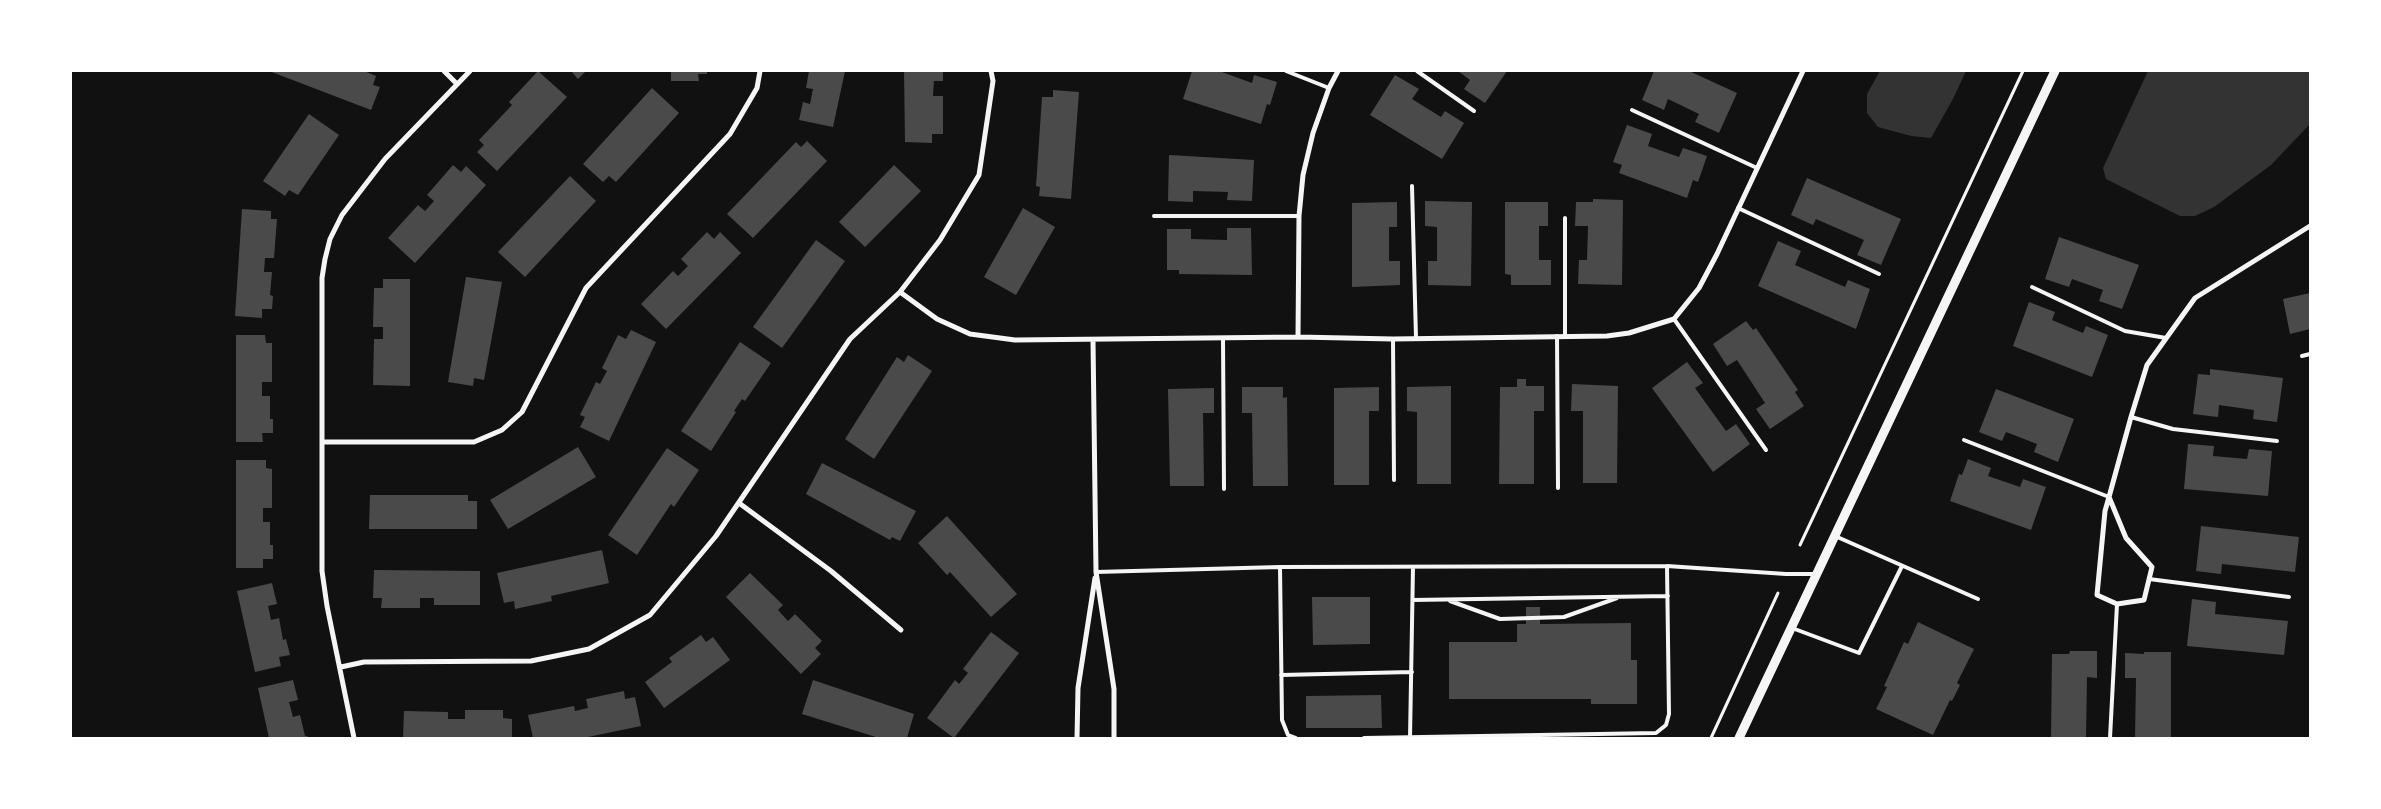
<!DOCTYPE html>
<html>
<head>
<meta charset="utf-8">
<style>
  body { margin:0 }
  #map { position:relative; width:2381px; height:809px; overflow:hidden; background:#111; font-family:"Source Serif 4",serif }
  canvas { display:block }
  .frame { position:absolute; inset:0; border:72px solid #fff; pointer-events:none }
</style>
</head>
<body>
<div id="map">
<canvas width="2381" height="809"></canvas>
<div class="frame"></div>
</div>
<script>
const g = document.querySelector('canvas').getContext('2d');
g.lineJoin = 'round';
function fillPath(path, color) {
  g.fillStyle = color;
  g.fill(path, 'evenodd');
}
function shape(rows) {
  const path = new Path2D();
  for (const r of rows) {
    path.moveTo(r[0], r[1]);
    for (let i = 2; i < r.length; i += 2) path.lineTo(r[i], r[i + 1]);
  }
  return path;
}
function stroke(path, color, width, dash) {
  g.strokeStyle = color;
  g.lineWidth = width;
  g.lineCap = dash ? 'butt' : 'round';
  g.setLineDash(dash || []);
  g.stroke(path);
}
fillPath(shape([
  [1880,71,1966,71,1953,99,1931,138,1911,136,1878,127,1867,113,1867,94],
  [2148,71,2310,71,2310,124,2271,165,2214,207,2195,216,2180,216,2106,179,2103,168]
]), '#333');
fillPath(shape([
  [269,71,364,71,376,76,373,85,380,87,371,110],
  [538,71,567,97,497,171,477,152,484,145,479,140,512,105,509,102],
  [571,71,586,71,578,79],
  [671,71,707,71,707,74,698,74,699,81,671,81],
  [809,71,845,71,833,127,799,120,803,102,810,104,813,89,806,88],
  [904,71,943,71,943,81,934,81,933,96,943,96,943,134,932,134,932,143,905,142],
  [1192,71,1219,71,1252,83,1254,75,1277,82,1270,105,1267,104,1261,124,1183,99],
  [1458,71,1507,71,1485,103,1464,89,1470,80],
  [1654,71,1689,71,1737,93,1719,133,1695,122,1699,114,1668,99,1664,110,1642,100],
  [1395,75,1419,89,1412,99,1441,117,1445,111,1464,123,1442,159,1370,115],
  [652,88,679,113,616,182,609,176,603,182,583,164],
  [1053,90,1079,92,1071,199,1039,196,1040,187,1036,186,1042,97,1053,97],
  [309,114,339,135,298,195,289,190,285,196,263,181],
  [1627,125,1652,134,1648,146,1679,157,1683,148,1707,156,1698,182,1693,180,1687,198,1619,173,1622,165,1613,162],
  [807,141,827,161,753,238,727,214,796,142,801,147],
  [1169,155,1254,160,1252,201,1227,200,1228,192,1193,191,1193,202,1168,201],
  [453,165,461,172,466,166,486,185,415,263,388,238,418,205,425,211,434,201,427,195],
  [894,165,921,191,865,247,839,222],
  [570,176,596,201,525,277,498,252],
  [1807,178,1901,219,1881,265,1857,255,1864,240,1816,219,1813,225,1791,215],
  [1593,199,1623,200,1622,285,1578,284,1579,260,1587,260,1588,226,1575,226,1576,202,1593,202],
  [1425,201,1472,202,1471,286,1428,285,1428,261,1437,261,1437,227,1425,226],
  [1397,202,1397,227,1389,227,1389,261,1400,261,1400,285,1352,287,1352,203],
  [1505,202,1548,202,1548,226,1539,226,1539,260,1551,260,1551,285,1511,285,1511,275,1505,274],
  [1023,208,1055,227,1016,295,984,277],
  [242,209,271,211,271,219,277,219,274,258,265,258,264,272,272,272,270,295,273,296,272,309,262,309,262,318,235,316],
  [1227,228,1251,228,1252,275,1179,274,1179,270,1167,270,1167,229,1191,229,1191,239,1227,240],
  [707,232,714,239,720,232,741,253,666,329,641,304,673,271,678,276,688,266,681,259],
  [2059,237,2139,265,2122,309,2099,301,2103,290,2072,279,2069,287,2045,279],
  [816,240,845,261,782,348,753,327],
  [1778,241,1801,251,1795,265,1845,287,1848,280,1870,289,1856,329,1758,286],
  [466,277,502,282,484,380,474,378,473,386,448,382],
  [383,279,410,279,410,386,373,385,374,339,383,339,383,327,373,327,374,288,383,288],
  [2310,293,2310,329,2290,334,2283,299],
  [2029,302,2055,312,2052,320,2083,333,2086,326,2108,335,2092,377,2013,346],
  [1746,321,1753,330,1756,328,1798,390,1795,392,1804,406,1770,429,1756,409,1765,403,1737,360,1727,366,1713,344],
  [631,330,656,342,609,441,580,427,585,417,580,415,596,382,600,384,607,371,602,368,618,335,626,339],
  [236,335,265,335,266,343,272,343,272,382,262,382,262,396,270,396,270,419,273,419,273,433,262,433,263,442,236,442],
  [740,342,771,363,745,401,742,399,734,411,736,412,711,451,681,431],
  [908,355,932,371,874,459,845,439,897,357,904,362],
  [1687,362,1703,383,1695,388,1726,431,1736,424,1750,444,1713,472,1652,388],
  [2210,369,2283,378,2277,422,2253,419,2254,410,2219,405,2218,417,2193,414,2198,374,2210,375],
  [1517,379,1526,379,1526,386,1544,386,1544,411,1534,411,1534,484,1499,484,1500,387,1517,387],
  [1572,384,1618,386,1617,483,1583,483,1583,411,1571,411],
  [1451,386,1451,484,1417,484,1417,412,1407,411,1407,387],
  [1242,387,1283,387,1283,398,1287,397,1288,486,1253,486,1252,413,1242,413],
  [1379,387,1379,411,1369,411,1369,485,1334,485,1334,388],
  [1214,388,1214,413,1203,413,1204,486,1170,486,1168,389],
  [1996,389,2074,419,2058,462,2034,452,2037,444,2006,432,2002,441,1979,432],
  [2188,444,2214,446,2213,456,2247,459,2249,449,2272,451,2268,496,2184,489],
  [578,447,596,477,508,529,490,500],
  [667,448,699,470,674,507,671,504,637,555,608,535],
  [1968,459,1991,468,1988,476,2020,487,2023,479,2046,487,2031,530,1950,501,1959,474,1962,475],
  [236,460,266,460,266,468,272,469,272,508,263,508,263,522,270,522,270,545,273,545,273,559,263,559,263,568,236,568],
  [822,463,916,511,900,541,892,537,890,540,806,494],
  [370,495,468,495,468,501,477,501,477,529,369,529],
  [947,516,1017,594,991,617,950,572,947,575,918,543],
  [2201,526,2299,537,2295,572,2222,564,2221,574,2196,571],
  [602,550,609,583,551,596,552,601,515,609,514,601,504,603,497,573],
  [374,570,480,571,480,605,434,605,434,598,420,598,420,608,381,608,382,598,373,598],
  [750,573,783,605,778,610,788,621,795,614,822,641,815,648,821,654,801,674,726,597],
  [272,583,277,604,268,606,271,620,279,618,283,640,286,639,290,655,279,657,281,666,255,672,237,591],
  [1312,597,1370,597,1370,644,1313,645],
  [2192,599,2216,602,2215,614,2288,621,2284,655,2187,646],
  [1526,607,1540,607,1540,624,1631,623,1631,660,1637,660,1637,704,1591,704,1591,699,1449,699,1449,642,1517,642,1517,624,1526,624],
  [1918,622,1974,649,1957,683,1960,685,1952,701,1950,700,1933,735,1876,709,1887,687,1884,686,1904,642,1908,644],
  [991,632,1019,653,954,738,927,718,955,680,959,684,968,673,963,669],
  [701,635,706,642,713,637,730,660,664,708,645,682,672,662,669,658],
  [2070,651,2097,651,2097,678,2087,677,2086,738,2051,738,2052,654,2069,654],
  [2144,652,2171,652,2171,738,2135,738,2136,678,2125,678,2125,653,2144,654],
  [293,680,298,700,289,702,293,717,300,715,305,736,307,736,308,738,269,738,258,688],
  [813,680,914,714,907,738,879,738,802,714],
  [624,691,625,699,635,697,641,726,583,738,533,738,528,715,574,706,575,711,588,708,586,699],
  [1381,695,1382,728,1306,728,1306,696],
  [465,710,503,710,503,718,512,719,512,738,403,738,404,711,448,712,448,719,465,719]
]), '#4a4a4a');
stroke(shape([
  [1800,545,2023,71],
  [1711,738,1778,593]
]), '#f5f5f5', 3);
stroke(shape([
  [1286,71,1329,88],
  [1417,71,1474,111],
  [1632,110,1757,168],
  [1412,186,1416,338],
  [1738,208,1879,274],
  [1154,216,1299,216],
  [1565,218,1565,336],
  [2032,287,2125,331,2166,338],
  [1674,319,1766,450],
  [1557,336,1558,488],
  [1223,338,1224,489],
  [1393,339,1394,480],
  [2302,356,2310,354],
  [2131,417,2173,429,2277,441],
  [1964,440,2109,497],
  [1835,536,1978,599],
  [1280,567,1282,720,1288,735,1296,738],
  [1096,572,1280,567,1667,566,1786,574,1816,574],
  [2149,579,2289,597],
  [1413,600,1668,596],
  [1450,601,1500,619,1564,617,1617,598],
  [1792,628,1859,653,1902,566],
  [1281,675,1412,672],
  [1364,738,1656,733,1666,725,1669,714,1667,566],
  [1410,738,1413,567],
  [2110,738,2117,604]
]), '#f5f5f5', 4);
stroke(shape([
  [444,71,457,84],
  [900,292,937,319,970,334,1015,340,1298,337,1393,339,1607,336,1629,333,1674,319,1699,288,1717,254,1803,71],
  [1298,337,1299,216,1303,175,1313,133,1329,88,1338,71],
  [1093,340,1096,572,1114,689,1114,738],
  [322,442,474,442,502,430,522,412,586,288,730,134,757,88,760,71],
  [2109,497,2126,538,2152,567,2144,600,2117,604,2097,595,2105,511,2109,497,2131,417,2147,365,2195,298,2310,226],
  [739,503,831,571,901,630],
  [341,667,364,662,531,661,589,649,650,615,716,536,850,339,900,292,940,240,979,175,993,81,991,71],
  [354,738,327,606,322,571,322,278,325,259,330,239,342,215,385,159,470,71],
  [1077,738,1078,688,1095,578]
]), '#f5f5f5', 5);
stroke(shape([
  [1739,738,2055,71]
]), '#f5f5f5', 9);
</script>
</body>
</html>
